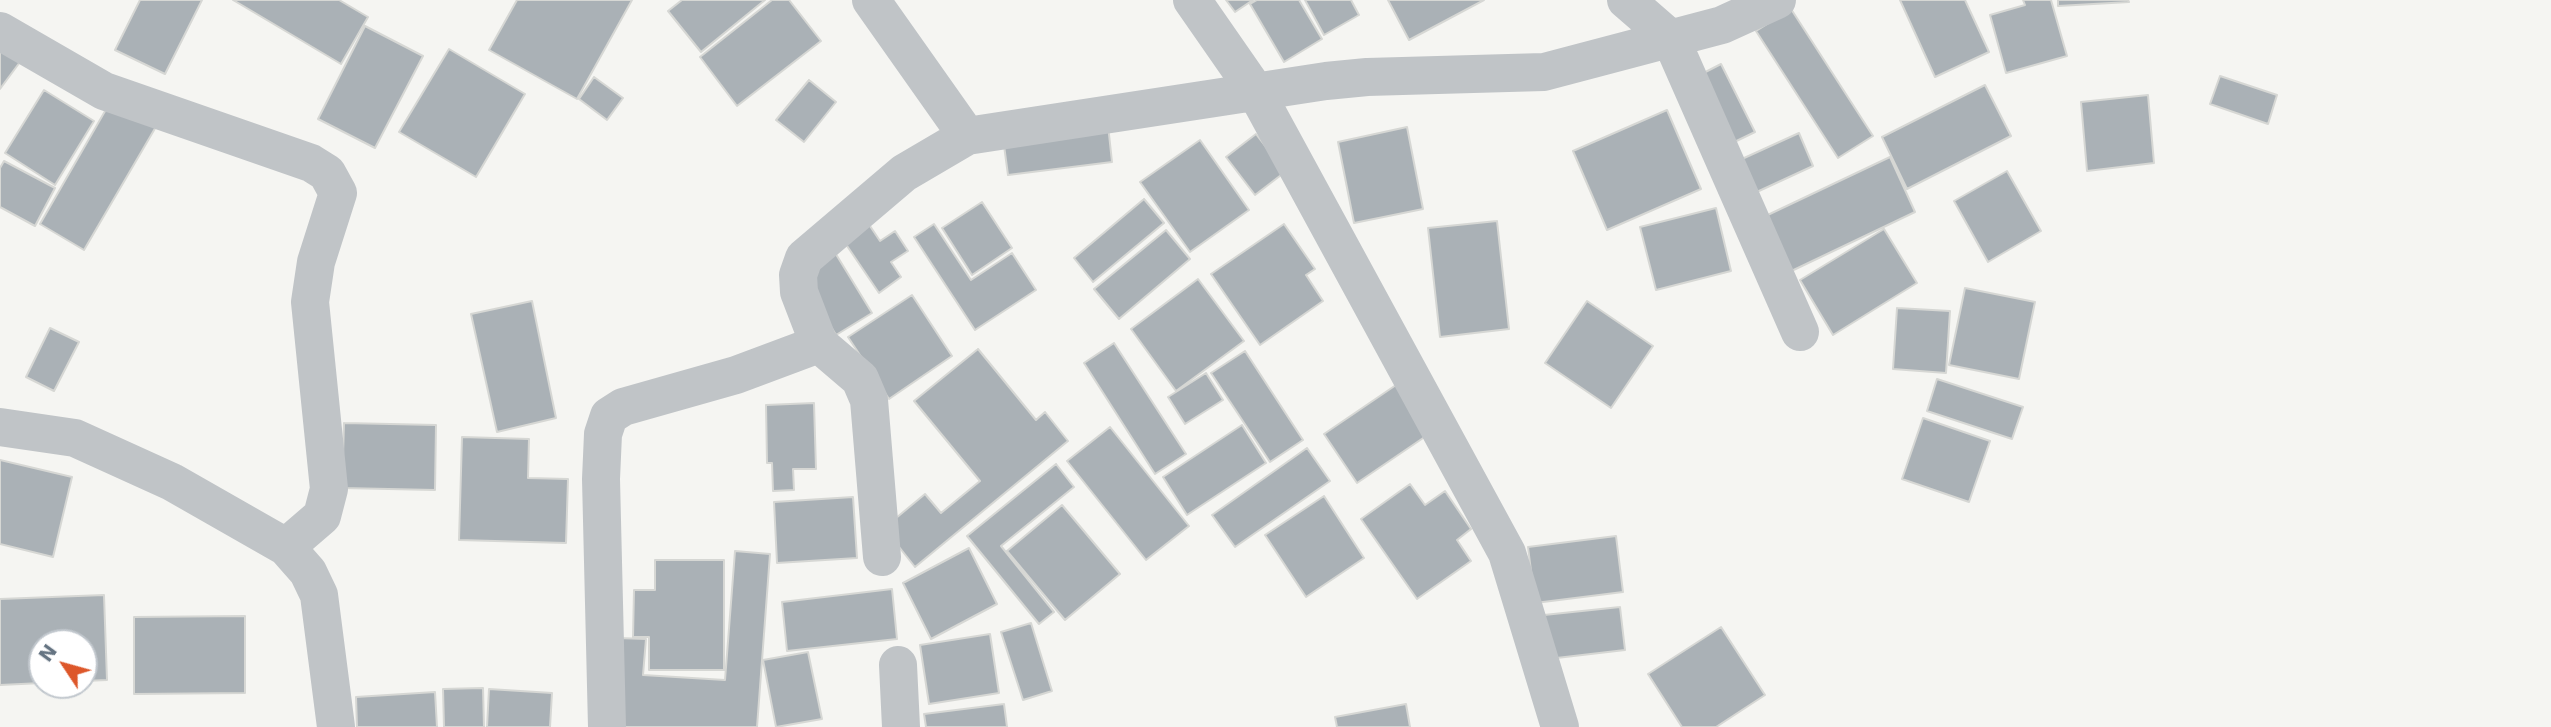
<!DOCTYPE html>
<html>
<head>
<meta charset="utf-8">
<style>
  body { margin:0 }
  #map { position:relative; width:2551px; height:727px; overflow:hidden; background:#f5f5f2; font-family:"DejaVu Sans",sans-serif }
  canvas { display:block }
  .north { position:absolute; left:28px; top:629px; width:70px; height:70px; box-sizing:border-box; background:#fff; border:2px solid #c1c7cd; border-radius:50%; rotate:306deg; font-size:19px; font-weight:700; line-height:28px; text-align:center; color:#657482 }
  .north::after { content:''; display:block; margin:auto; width:24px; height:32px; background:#dd572a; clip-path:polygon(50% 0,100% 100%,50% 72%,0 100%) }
</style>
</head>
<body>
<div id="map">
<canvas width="2551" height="727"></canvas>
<div class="north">N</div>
</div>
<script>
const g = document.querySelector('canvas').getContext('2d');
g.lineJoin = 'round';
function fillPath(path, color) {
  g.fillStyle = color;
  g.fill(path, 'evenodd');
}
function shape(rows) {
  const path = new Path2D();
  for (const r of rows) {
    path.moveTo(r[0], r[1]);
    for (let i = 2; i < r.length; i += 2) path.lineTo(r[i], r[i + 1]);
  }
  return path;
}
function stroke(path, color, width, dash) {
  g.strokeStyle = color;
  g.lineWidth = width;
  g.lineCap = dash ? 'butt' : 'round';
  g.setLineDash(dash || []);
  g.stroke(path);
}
const building = shape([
  [140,0,202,0,165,74,115,50,140,0],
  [233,0,339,0,368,17,341,64,233,0],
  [517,0,632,0,577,99,489,50,517,0],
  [682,0,765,0,701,52,668,11,682,0],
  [772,0,789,0,821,41,737,106,700,57,772,0],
  [1226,0,1253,0,1235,12,1226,0],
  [1257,0,1299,0,1322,39,1284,62,1250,4,1257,0],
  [1305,0,1351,0,1359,15,1324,35,1305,0],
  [1388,0,1484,0,1409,40,1388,0],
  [1900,0,1965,0,1989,52,1935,77,1900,0],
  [2023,0,2051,0,2067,56,2006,73,1990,15,2025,5,2023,0],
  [2058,0,2128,0,2129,2,2058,6,2058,0],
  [1791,9,1873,136,1838,158,1756,31,1791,9],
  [365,26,423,56,375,148,318,119,365,26],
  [0,47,20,62,0,89,0,47],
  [449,49,525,94,476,177,399,132,449,49],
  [1721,64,1755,132,1724,147,1690,80,1721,64],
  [2220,76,2277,95,2268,124,2210,104,2220,76],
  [594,77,623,98,607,120,579,99,594,77],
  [809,80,836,102,804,142,776,120,809,80],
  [1985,85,2011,136,1907,189,1882,137,1985,85],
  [44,90,94,121,55,185,5,153,44,90],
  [2148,95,2154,163,2087,171,2081,102,2148,95],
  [112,99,157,125,84,250,40,224,112,99],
  [1667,110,1701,189,1607,230,1573,151,1667,110],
  [1108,125,1112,162,1008,175,1003,138,1108,125],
  [1407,127,1423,209,1354,223,1338,142,1407,127],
  [1799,133,1813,166,1746,197,1731,164,1799,133],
  [1256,134,1285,172,1255,195,1226,157,1256,134],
  [1200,140,1249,210,1190,252,1140,182,1200,140],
  [1890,157,1915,212,1781,276,1755,221,1890,157],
  [4,161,55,188,35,226,0,207,0,168,4,161],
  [2007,171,2041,231,1988,262,1954,201,2007,171],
  [1144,199,1164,223,1093,282,1074,258,1144,199],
  [982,202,1012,248,972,275,942,228,982,202],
  [1716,208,1731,271,1656,290,1640,227,1716,208],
  [866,220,880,241,895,231,908,251,891,262,901,277,879,293,841,237,866,220],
  [1497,221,1509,329,1440,337,1428,228,1497,221],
  [934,224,971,280,1012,253,1036,290,975,330,914,237,934,224],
  [1284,224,1315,269,1306,275,1323,301,1260,345,1211,274,1284,224],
  [1884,229,1917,283,1833,335,1800,280,1884,229],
  [1166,230,1190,259,1119,319,1094,289,1166,230],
  [834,251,872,313,836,335,798,273,834,251],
  [1198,279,1244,341,1176,391,1131,329,1198,279],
  [1965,288,2035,302,2019,379,1949,365,1965,288],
  [912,295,952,356,889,399,848,337,912,295],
  [532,301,556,418,497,432,471,314,532,301],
  [1587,301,1653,346,1611,408,1545,363,1587,301],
  [1897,308,1950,311,1946,373,1893,369,1897,308],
  [50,328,79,342,54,391,26,377,50,328],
  [1114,343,1186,454,1155,474,1084,363,1114,343],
  [978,349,1036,420,1045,412,1068,441,915,567,884,528,925,494,941,513,980,481,914,401,978,349],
  [1245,351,1303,440,1270,462,1211,373,1245,351],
  [1206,373,1223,400,1185,424,1168,397,1206,373],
  [1937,379,2023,407,2012,439,1927,411,1937,379],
  [1396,385,1429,434,1357,483,1324,434,1396,385],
  [814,403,816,469,793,469,794,490,773,491,772,463,767,463,766,405,814,403],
  [1923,418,1990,441,1969,502,1902,479,1923,418],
  [344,423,436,425,435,490,342,488,344,423],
  [1242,425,1266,463,1187,515,1163,477,1242,425],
  [1110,427,1189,526,1146,560,1067,461,1110,427],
  [462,437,529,439,528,478,568,479,566,543,459,540,462,437],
  [1307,448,1330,481,1235,547,1212,515,1307,448],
  [0,460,72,477,53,557,0,544,0,460],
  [1056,464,1074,487,1001,546,1054,612,1039,624,967,536,1056,464],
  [1410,484,1425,505,1445,491,1471,529,1457,540,1471,561,1417,599,1361,519,1410,484],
  [1324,496,1364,558,1306,597,1265,535,1324,496],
  [853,497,857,558,777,563,774,502,853,497],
  [1062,505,1120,574,1065,620,1007,551,1062,505],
  [1616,536,1623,592,1535,603,1528,547,1616,536],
  [969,548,997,604,931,639,903,583,969,548],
  [735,551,770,554,757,727,612,727,618,638,646,639,643,675,725,680,735,551],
  [655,560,724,560,724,670,649,670,649,637,633,637,634,590,655,590,655,560],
  [892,589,897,639,787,651,782,602,892,589],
  [104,595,107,680,84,681,84,643,42,643,42,683,0,685,0,599,104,595],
  [1620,607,1625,650,1548,659,1544,615,1620,607],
  [245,616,245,693,134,694,134,617,245,616],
  [1031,623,1052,691,1023,700,1001,632,1031,623],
  [1721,627,1765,695,1716,727,1682,727,1648,674,1721,627],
  [990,634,999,693,929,704,920,645,990,634],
  [808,652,822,719,776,727,763,660,808,652],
  [483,688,484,727,444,727,443,689,483,688],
  [489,689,552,693,550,727,487,727,489,689],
  [435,692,437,727,357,727,356,697,435,692],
  [1004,704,1007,727,926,727,924,714,1004,704],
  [1406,704,1410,727,1337,727,1335,717,1406,704]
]);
fillPath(building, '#aab1b6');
stroke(building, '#d6d7d4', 2);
stroke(shape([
  [871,0,967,136],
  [1192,0,1256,92,1507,553,1560,727],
  [1626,0,1671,39,1800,332],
  [0,31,104,91,311,163,327,173,338,193,316,262,310,302,329,489,322,516,286,547],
  [0,427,75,438,172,482,286,547,308,572,319,595,336,727],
  [882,557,869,400,860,379,819,344,799,292,798,275,804,258,904,173,967,136,1326,81,1367,77,1544,72,1722,25,1777,0],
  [898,665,901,727],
  [607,727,601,479,603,434,609,416,623,407,736,375,819,344]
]), '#c0c4c7', 38);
</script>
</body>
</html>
